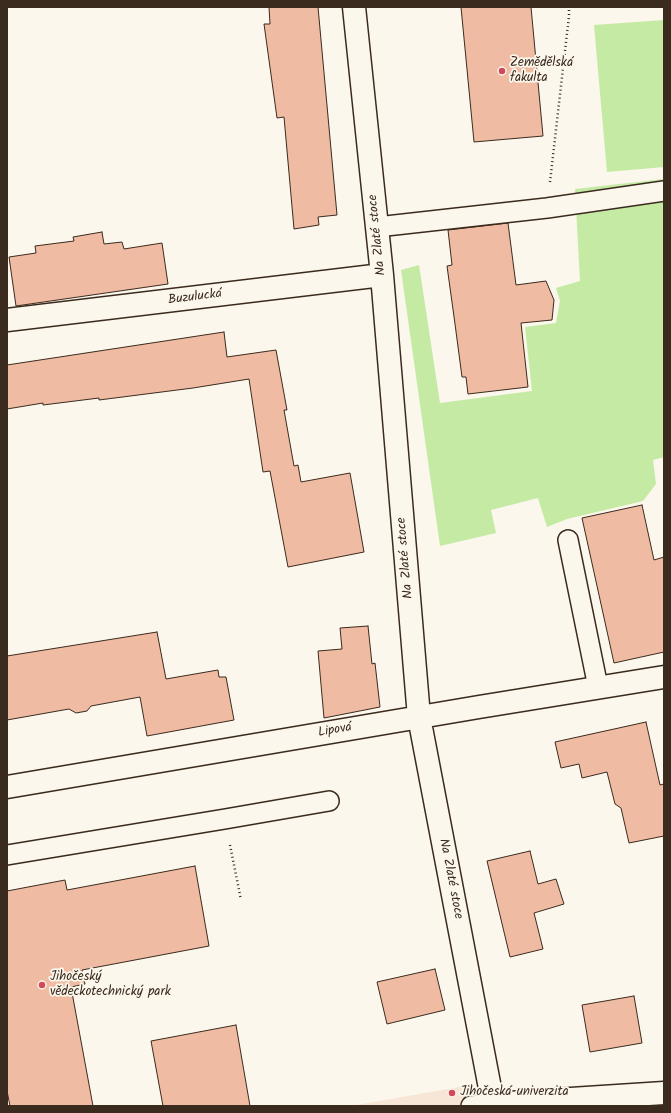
<!DOCTYPE html>
<html>
<head>
<meta charset="utf-8">
<style>
  body { margin:0 }
  #map { position:relative; width:671px; height:1113px; overflow:hidden; background:#fbf7ec; font-family:Kalam,sans-serif }
  canvas { display:block }
  .frame { position:absolute; inset:0; border:8px solid #3b2a1e; pointer-events:none }
</style>
</head>
<body>
<div id="map">
<canvas width="671" height="1113"></canvas>
<div class="frame"></div>
</div>
<script>
const g = document.querySelector('canvas').getContext('2d');
g.lineJoin = 'round';
function fillPath(path, color) {
  g.fillStyle = color;
  g.fill(path, 'evenodd');
}
function shape(rows) {
  const path = new Path2D();
  for (const r of rows) {
    path.moveTo(r[0], r[1]);
    for (let i = 2; i < r.length; i += 2) path.lineTo(r[i], r[i + 1]);
  }
  return path;
}
function stroke(path, color, width, dash) {
  g.strokeStyle = color;
  g.lineWidth = width;
  g.lineCap = dash ? 'butt' : 'round';
  g.setLineDash(dash || []);
  g.stroke(path);
}
function label(font, color, halo, rows, align = 'center') {
  g.font = font + ' Kalam,sans-serif';
  g.lineWidth = 3.5;
  g.setLineDash([]);
  g.textBaseline = 'middle';
  g.strokeStyle = halo;
  g.fillStyle = color;
  for (const [text, x, y, turn = 0] of rows) {
    g.save();
    g.translate(x, y);
    g.rotate((+turn || 0) * Math.PI / 180);
    g.textAlign = isNaN(turn) ? turn : align;
    if (halo) g.strokeText(text, 0, 0);
    g.fillText(text, 0, 0);
    g.restore();
  }
}
fillPath(shape([
  [465,1086,493,1104,664,1099,664,1106,351,1106]
]), '#f7e5d6');
fillPath(shape([
  [664,20,664,167,607,172,594,25],
  [664,179,664,457,653,460,656,484,643,501,567,519,547,527,538,498,491,510,496,533,440,546,401,270,419,265,440,403,532,391,525,327,556,323,560,301,556,288,580,281,575,189]
]), '#c4eaa4');
const building = shape([
  [269,7,318,7,337,215,318,217,319,225,294,229,284,117,277,118,264,24,270,24,269,7],
  [461,7,531,7,543,136,474,142,461,7],
  [508,223,516,285,546,281,554,300,552,320,521,323,528,387,468,394,466,377,462,377,455,324,447,266,452,265,448,230,508,223],
  [102,232,104,244,122,242,124,249,162,243,168,284,16,306,9,257,36,253,35,246,74,241,73,237,102,232],
  [224,332,227,357,276,350,287,410,284,410,294,466,298,465,301,482,350,473,364,552,288,567,270,471,263,472,249,379,193,388,99,400,99,398,43,405,43,403,7,409,7,365,224,332],
  [642,505,654,560,664,557,664,652,614,663,582,518,642,505],
  [368,626,372,664,375,663,380,707,324,718,318,651,342,649,340,628,368,626],
  [157,632,166,679,218,670,219,677,226,677,234,720,147,736,140,697,91,706,87,711,76,713,69,709,7,720,7,656,157,632],
  [646,722,660,785,664,784,664,836,629,843,621,808,615,804,607,772,582,778,579,764,561,768,555,742,646,722],
  [530,851,538,884,556,879,564,904,534,913,543,949,510,957,487,861,530,851],
  [195,866,209,946,82,970,85,984,71,987,93,1106,10,1106,7,1091,7,891,65,880,67,890,195,866],
  [435,969,445,1010,387,1024,377,982,435,969],
  [634,996,642,1043,590,1052,582,1005,634,996],
  [236,1025,250,1106,163,1106,151,1041,236,1025]
]);
fillPath(building, '#efbba2');
stroke(building, '#3b2a1e', 1);
const lane = shape([
  [377,227,547,208,664,191],
  [568,540,598,687],
  [7,855,225,819,329,801],
  [471,1106,493,1104]
]);
const street = shape([
  [354,7,382,275,419,717,493,1104,664,1093],
  [7,320,382,275],
  [7,787,479,707,664,677]
]);
stroke(lane, '#3b2a1e', 22);
stroke(street, '#3b2a1e', 25);
stroke(shape([
  [550,182,569,16,569,7],
  [230,845,241,900]
]), '#3b2a1e', 2.5, [1, 3]);
stroke(lane, '#fbf7ec', 19);
stroke(street, '#fbf7ec', 22);
for (const [x, y, r, color] of [
  [502,71,4,"#d1495b"],
  [42,985,4,"#d1495b"],
  [452,1093,4,"#d1495b"]
]) {
  const dot = new Path2D();
  dot.arc(x, y, r, 0, 2 * Math.PI);
  g.fillStyle = color;
  g.fill(dot);
  stroke(dot, '#fbf7ec', 1.5);
}
label('13px', '#3b2a1e', '#fbf7ec', [
  ["Zemědělská",510,64],
  ["fakulta",510,79],
  ["Jihočeský",50,978],
  ["vědeckotechnický park",50,993],
  ["Jihočeská univerzita",460,1093]
], 'left');
label('13px', '#3b2a1e', '#fbf7ec', [
  ["Na Zlaté stoce",378,235,-96],
  ["Buzulucká",195,298,-7],
  ["Na Zlaté stoce",406,558,-95],
  ["Lipová",335,731,-10],
  ["Na Zlaté stoce",450,879,79]
]);
</script>
</body>
</html>
